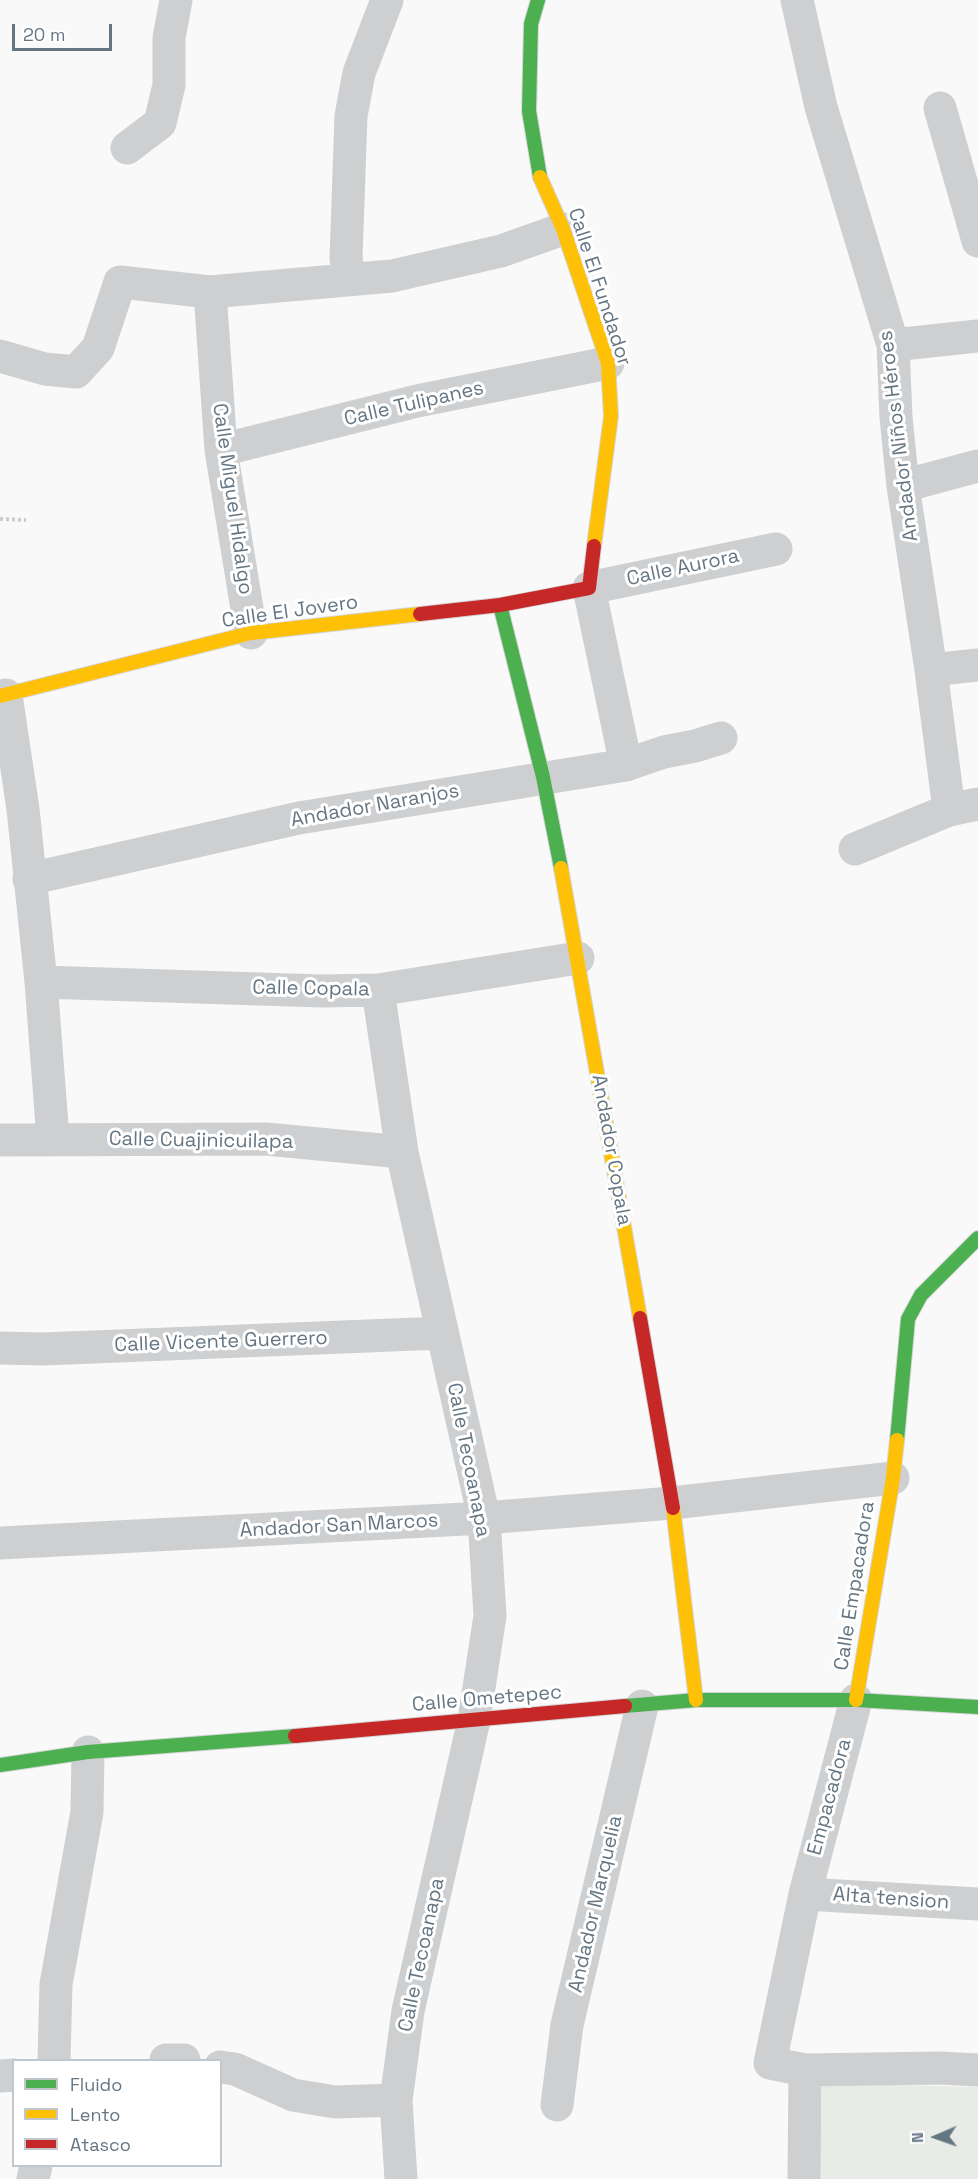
<!DOCTYPE html>
<html>
<head>
<meta charset="utf-8">
<style>
  body { margin:0 }
  #map { position:relative; width:978px; height:2179px; overflow:hidden; background:#f9f9f9; font-family:"Space Grotesk",sans-serif }
  canvas { display:block }
  .legend { position:absolute; left:12px; top:2059px; width:210px; height:108px; box-sizing:border-box; background:#fff; border:2px solid #c1c8cd; margin:0; padding:8px 10px; list-style:none; font-size:18px; color:#657683 }
  .legend li { display:flex; align-items:center; gap:12px; height:30px }
  .legend b { width:30px; border:2px solid #c1c8cd }
  .north { position:absolute; left:906px; top:2107px; width:60px; height:60px; -webkit-text-stroke:4px #fff; paint-order:stroke; rotate:268deg; font-size:16px; font-weight:700; line-height:24px; text-align:center; color:#657683 }
  .north::after { content:''; display:block; margin:auto; width:21px; height:27px; background:#657683; clip-path:polygon(50% 0,100% 100%,50% 72%,0 100%) }
  .scale { position:absolute; left:12px; top:24px; width:100px; height:27px; box-sizing:border-box; border:3px solid #657683; border-top:0; padding-left:8px; font-size:18px; line-height:21px; white-space:nowrap; color:#657683; -webkit-text-stroke:4px #fff; paint-order:stroke }
</style>
</head>
<body>
<div id="map">
<canvas width="978" height="2179"></canvas>
<ul class="legend">
<li><b style="height:8px;background:#4caf50"></b>Fluido</li>
<li><b style="height:8px;background:#ffc107"></b>Lento</li>
<li><b style="height:8px;background:#c62828"></b>Atasco</li>
</ul>
<div class="north">N</div>
<div class="scale">20 m</div>
</div>
<script>
const g = document.querySelector('canvas').getContext('2d');
g.lineJoin = 'round';
function fillPath(path, color) {
  g.fillStyle = color;
  g.fill(path, 'evenodd');
}
function shape(rows) {
  const path = new Path2D();
  for (const r of rows) {
    path.moveTo(r[0], r[1]);
    for (let i = 2; i < r.length; i += 2) path.lineTo(r[i], r[i + 1]);
  }
  return path;
}
function stroke(path, color, width, dash) {
  g.strokeStyle = color;
  g.lineWidth = width;
  g.lineCap = dash ? 'butt' : 'round';
  g.setLineDash(dash || []);
  g.stroke(path);
}
function label(font, color, halo, rows, align = 'center') {
  g.font = font + ' "Space Grotesk",sans-serif';
  g.lineWidth = 6;
  g.setLineDash([]);
  g.textBaseline = 'middle';
  g.strokeStyle = halo;
  g.fillStyle = color;
  for (const [text, x, y, turn = 0] of rows) {
    g.save();
    g.translate(x, y);
    g.rotate((+turn || 0) * Math.PI / 180);
    g.textAlign = isNaN(turn) ? turn : align;
    if (halo) g.strokeText(text, 0, 0);
    g.fillText(text, 0, 0);
    g.restore();
  }
}
fillPath(shape([
  [822,2083,978,2087,978,2179,820,2179]
]), '#e8ebe6');
const fast = shape([
  [538,0,531,24,529,111,540,177],
  [500,605,543,777,561,868],
  [897,1440,908,1319,921,1295,978,1238],
  [625,1706,696,1700,856,1700,978,1707],
  [0,1765,88,1752,295,1736]
]);
const slow = shape([
  [540,177,563,229,608,363,611,416,594,546],
  [0,696,251,633,420,614],
  [561,868,640,1318],
  [673,1508,696,1700],
  [856,1700,893,1478,897,1440]
]);
const jam = shape([
  [420,614,500,605,589,588,594,546],
  [640,1318,673,1508],
  [295,1736,625,1706]
]);
stroke(fast, '#d5d6d7', 16);
stroke(slow, '#d5d6d7', 16);
stroke(jam, '#d5d6d7', 16);
stroke(shape([
  [0,519,26,520]
]), '#cbcccd', 4, [3, 3]);
stroke(shape([
  [797,0,821,107,893,345,896,417,903,486,931,670,949,810],
  [940,108,978,241],
  [127,148,160,123,169,85,169,38,176,0],
  [349,278,346,258,351,116,359,73,387,0],
  [210,292,221,450,251,633],
  [893,345,978,336],
  [0,356,45,369,76,372,98,348,120,282,210,292,392,276,501,251,563,229],
  [221,450,417,401,608,363],
  [903,486,978,466],
  [931,670,978,665],
  [6,695,23,809,41,982,53,1139],
  [626,765,589,588,776,549],
  [855,849,949,810,978,804],
  [29,879,299,818,626,765,664,752,695,746,721,738],
  [41,982,322,991,378,990,578,958],
  [378,990,402,1152,484,1518,490,1616,474,1720,408,2011,396,2100,401,2179],
  [0,1140,266,1139,402,1152],
  [0,1348,43,1349,442,1333],
  [0,1543,484,1518,672,1503,893,1478],
  [856,1700,805,1894,770,2063,805,2070,940,2068,978,2070],
  [805,1894,978,1904],
  [54,2060,56,1984,87,1812,88,1752],
  [166,2060,184,2060],
  [220,2067,235,2069,293,2095,335,2102,396,2100],
  [0,2076,14,2075],
  [557,2105,567,2025,642,1706],
  [33,2179,36,2166],
  [804,2179,805,2070]
]), '#cecfd0', 33);
stroke(fast, '#4caf50', 14);
stroke(slow, '#ffc107', 14);
stroke(jam, '#c62828', 14);
label('20px', '#657683', '#fff', [
  ["Calle El Fundador",599,287,72],
  ["Calle Tulipanes",414,404,-13],
  ["Andador Niños Héroes",899,436,-97],
  ["Calle Miguel Hidalgo",232,499,82],
  ["Calle Aurora",683,568,-12],
  ["Calle El Jovero",290,612,-8],
  ["Andador Naranjos",375,806,-10],
  ["Calle Copala",311,989,1],
  ["Calle Cuajinicuilapa",201,1141,1],
  ["Andador Copala",611,1150,80],
  ["Calle Vicente Guerrero",221,1342,-2],
  ["Calle Tecoanapa",468,1460,79],
  ["Andador San Marcos",339,1526,-3],
  ["Calle Empacadora",855,1586,-81],
  ["Calle Ometepec",487,1699,-5],
  ["Empacadora",830,1797,-75],
  ["Alta tension",891,1899,4],
  ["Andador Marquelia",596,1904,-77],
  ["Calle Tecoanapa",422,1955,-78]
]);
</script>
</body>
</html>
